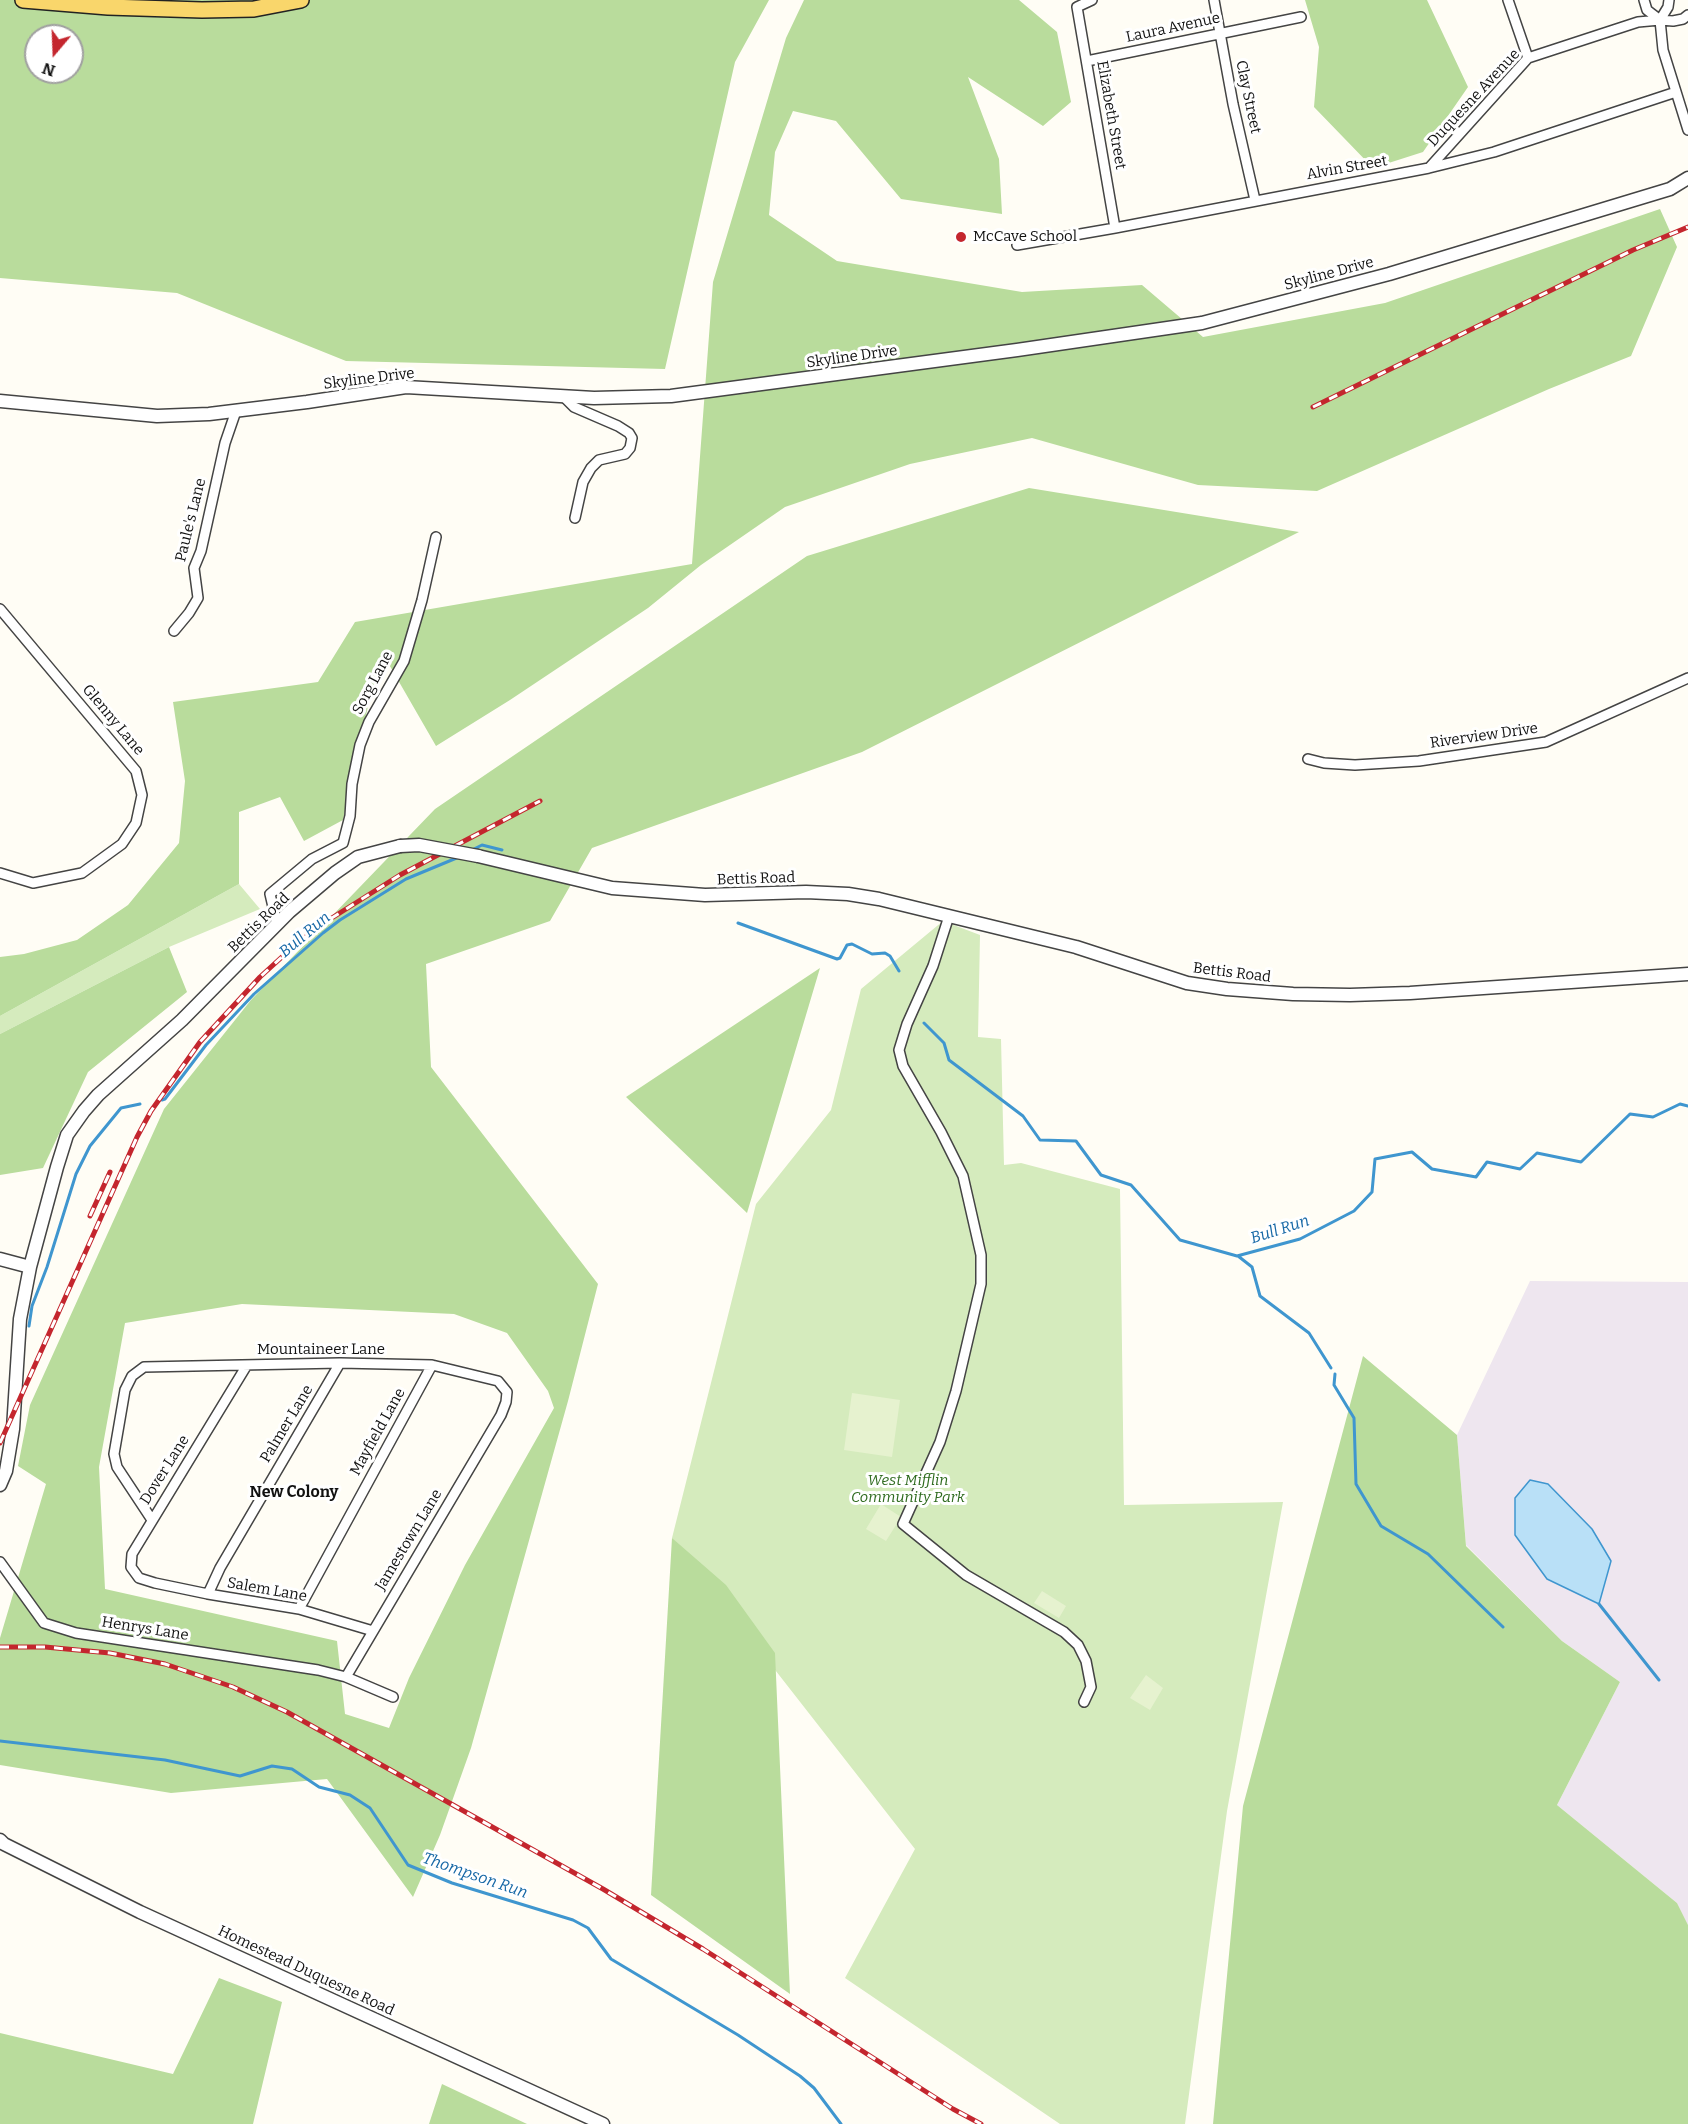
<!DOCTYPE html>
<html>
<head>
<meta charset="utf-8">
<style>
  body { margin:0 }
  #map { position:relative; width:1688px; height:2124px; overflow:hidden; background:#fffdf5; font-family:Bitter,serif }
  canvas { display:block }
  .north { position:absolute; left:24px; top:24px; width:60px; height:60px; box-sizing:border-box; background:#fff; border:2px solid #a0a0a0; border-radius:50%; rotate:199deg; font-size:16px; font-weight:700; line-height:24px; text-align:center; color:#111 }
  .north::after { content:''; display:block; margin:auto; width:21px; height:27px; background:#c4262e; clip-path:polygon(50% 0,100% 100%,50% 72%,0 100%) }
</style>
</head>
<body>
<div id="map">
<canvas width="1688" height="2124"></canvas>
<div class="north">N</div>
</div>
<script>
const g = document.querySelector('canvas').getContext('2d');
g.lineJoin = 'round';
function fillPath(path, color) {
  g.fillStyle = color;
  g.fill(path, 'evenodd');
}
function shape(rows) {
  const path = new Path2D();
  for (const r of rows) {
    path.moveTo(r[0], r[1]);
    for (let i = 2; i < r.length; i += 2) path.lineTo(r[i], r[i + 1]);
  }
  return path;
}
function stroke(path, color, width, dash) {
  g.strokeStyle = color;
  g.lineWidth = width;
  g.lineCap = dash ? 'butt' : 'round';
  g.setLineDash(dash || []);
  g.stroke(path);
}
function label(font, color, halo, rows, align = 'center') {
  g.font = font + ' Bitter,serif';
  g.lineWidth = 6;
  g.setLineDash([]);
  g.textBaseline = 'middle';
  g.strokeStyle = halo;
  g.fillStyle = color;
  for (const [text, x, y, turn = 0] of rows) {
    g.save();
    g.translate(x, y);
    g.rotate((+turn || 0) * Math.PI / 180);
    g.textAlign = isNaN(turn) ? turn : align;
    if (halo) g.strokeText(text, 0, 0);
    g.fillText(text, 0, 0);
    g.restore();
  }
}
fillPath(shape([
  [1530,1281,1688,1282,1688,1925,1677,1903,1557,1805,1620,1682,1562,1641,1466,1545,1457,1435]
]), '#eee6ef');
fillPath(shape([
  [239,884,260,909,169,947,0,1034,0,1016],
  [943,921,980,935,978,1037,1001,1039,1004,1165,1021,1163,1120,1189,1124,1505,1283,1502,1227,1811,1185,2124,1060,2124,845,1978,915,1849,672,1538,756,1204,831,1110,861,989]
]), '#d5ebbd');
fillPath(shape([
  [0,0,769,0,735,62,665,369,346,361,177,293,0,278],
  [36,36,72,36,72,72,36,72],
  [804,0,1019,0,1057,32,1071,102,1043,126,968,77,999,159,1002,214,901,199,836,121,793,111,775,152,769,215,837,261,1022,292,1142,285,1203,337,1385,303,1660,209,1677,247,1631,356,1549,389,1317,491,1198,485,1032,438,910,464,785,507,701,565,648,608,510,700,436,746,387,661,368,706,343,820,304,841,280,797,239,812,239,884,0,1016,0,957,24,954,77,940,128,905,179,843,185,781,173,702,318,682,355,622,692,564,713,282,786,38],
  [1305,0,1427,0,1468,87,1423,152,1373,168,1314,107,1319,47],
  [1029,488,1299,532,862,752,592,848,550,921,426,964,431,1067,598,1284,568,1401,471,1748,440,1835,413,1897,327,1779,171,1793,0,1765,0,1638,46,1484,18,1466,30,1405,164,1109,251,1000,435,809,807,556],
  [242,1304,454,1314,507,1333,548,1391,554,1408,465,1565,409,1678,389,1728,345,1714,337,1641,105,1589,99,1467,125,1323],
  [169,947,187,992,88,1072,43,1168,0,1175,0,1034],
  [820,968,747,1213,626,1097],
  [1363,1356,1457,1435,1466,1546,1562,1641,1620,1682,1557,1805,1677,1903,1688,1925,1688,2124,1213,2124,1243,1806],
  [672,1538,726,1585,775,1653,790,1994,651,1895],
  [219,1978,282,2002,253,2124,0,2124,0,2033,173,2074],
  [442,2084,527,2124,429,2124]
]), '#b9dc9c');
fillPath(shape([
  [852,1393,900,1400,892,1457,844,1450],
  [881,1504,901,1517,886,1541,866,1529],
  [1042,1591,1066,1606,1059,1618,1034,1603],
  [1146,1675,1163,1688,1150,1710,1130,1698]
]), '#e6f2cf');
const water = shape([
  [1530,1480,1548,1484,1592,1529,1611,1561,1599,1604,1547,1579,1515,1535,1515,1498,1530,1480]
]);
fillPath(water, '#b9e0f7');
stroke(water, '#3f96cf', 1.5);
stroke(shape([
  [470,851,482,845,502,850],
  [738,923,837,959,840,958,847,945,852,944,872,954,885,953,890,956,899,971],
  [924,1023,944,1043,949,1060,1023,1116,1040,1140,1076,1141,1101,1175,1131,1185,1180,1240,1237,1256,1300,1239,1354,1211,1372,1192,1375,1159,1412,1152,1432,1169,1476,1177,1487,1162,1520,1169,1537,1153,1581,1162,1630,1114,1653,1117,1680,1104,1688,1106],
  [162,1100,165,1099,206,1045,254,994,323,933,340,920,406,879,459,857],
  [1238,1256,1252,1267,1260,1296,1309,1333,1331,1368],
  [29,1326,32,1306,47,1267,76,1174,90,1146,121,1108,140,1104],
  [1335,1374,1334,1385,1354,1418,1356,1484,1381,1526,1428,1554,1503,1627],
  [1599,1604,1659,1680],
  [0,1741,165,1760,240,1776,272,1766,292,1769,319,1787,350,1795,370,1808,408,1865,452,1883,573,1920,588,1928,611,1959,738,2035,800,2076,814,2088,841,2124]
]), '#3f96cf', 3);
const minor = shape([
  [1092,0,1077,7,1115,228],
  [1214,0,1233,104,1255,200],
  [1508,0,1528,58],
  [1644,0,1647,10,1660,20,1663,50,1688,130],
  [1660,20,1668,7,1669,0],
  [1087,61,1301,17],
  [1429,168,1528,58,1638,22,1660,20,1673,21,1683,19,1688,15],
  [1017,245,1115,228,1429,168,1494,152,1676,92],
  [563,396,574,407,618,426,629,433,632,438,630,448,625,454,599,460,591,468,583,482,575,518],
  [0,609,136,771,142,795,136,823,122,844,82,873,33,883,0,873],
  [174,631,189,613,198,598,194,568,201,551,225,443,236,411],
  [1308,759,1324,763,1355,765,1419,761,1546,742,1688,678],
  [949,916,933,966,907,1024,899,1050,903,1066,941,1132,963,1176,981,1255,981,1284,956,1391,940,1442,903,1524,966,1575,1064,1632,1078,1645,1086,1661,1091,1687,1084,1702],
  [277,924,270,894,312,859,343,843,350,816,352,784,360,745,369,722,404,661,422,600,436,537],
  [247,1365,132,1554,131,1567,139,1578,155,1583,208,1594,299,1609,373,1631],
  [0,1562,44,1623,76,1633,318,1670,346,1677,501,1415,506,1402,507,1392,498,1381,432,1365,340,1363,144,1367,132,1376,125,1390,114,1454,117,1467,152,1520],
  [208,1594,220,1568,340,1363],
  [299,1609,432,1365],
  [346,1677,393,1697]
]);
const tertiary = shape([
  [0,401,157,416,209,414,307,402,406,387,594,398,671,396,1017,350,1202,323,1389,274,1670,189,1688,178],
  [478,856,612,888,705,895,806,892,848,894,879,899,1076,947,1187,983,1227,989,1293,994,1350,995,1410,993,1688,974],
  [0,1259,30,1267],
  [0,1485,6,1471,13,1429,20,1319,30,1267,57,1167,67,1135,84,1111,98,1095,182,1020,289,912,335,873,358,857,400,846],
  [0,1840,4,1844,140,1912,603,2124]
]);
const primary = shape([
  [23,0,108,7,202,10,254,9,301,0]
]);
stroke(minor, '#444', 12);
stroke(tertiary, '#444', 15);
stroke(primary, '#222', 18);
stroke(minor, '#fff', 9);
stroke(tertiary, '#fff', 12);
stroke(primary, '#f9d66b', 15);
const rail = shape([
  [1313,407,1633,250,1688,227],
  [90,1216,110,1172],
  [0,1443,137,1137,151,1111,200,1042,260,977,295,945,327,921,400,875,540,801],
  [0,1647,45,1647,110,1653,165,1664,233,1687,287,1712,603,1889,703,1949,953,2109,981,2124]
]);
stroke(rail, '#c4262e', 5);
stroke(rail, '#fff', 3, [9]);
const tertiaryBridge = shape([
  [400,846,419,845,478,856]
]);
stroke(tertiaryBridge, '#444', 15, []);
stroke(tertiaryBridge, '#fff', 12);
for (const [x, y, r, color] of [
  [961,237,6,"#c4262e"]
]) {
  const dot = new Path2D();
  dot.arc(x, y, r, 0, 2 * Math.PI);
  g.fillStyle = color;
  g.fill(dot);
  stroke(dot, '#fff', 2);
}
label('15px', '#111', '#fff', [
  ["Laura Avenue",1173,28,-12],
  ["Clay Street",1248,97,78],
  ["Duquesne Avenue",1474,98,-47],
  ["Elizabeth Street",1111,115,80],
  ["Alvin Street",1347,168,-10],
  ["Skyline Drive",1329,274,-15],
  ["Skyline Drive",852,357,-8],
  ["Skyline Drive",369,379,-7],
  ["Paule's Lane",191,520,-76],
  ["Sorg Lane",373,683,-62],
  ["Glenny Lane",113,720,50],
  ["Riverview Drive",1484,736,-8],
  ["Bettis Road",756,879,-2],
  ["Bettis Road",259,923,-44],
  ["Bettis Road",1232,973,7],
  ["Mountaineer Lane",321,1350],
  ["Palmer Lane",287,1424,-59],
  ["Mayfield Lane",378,1432,-61],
  ["Dover Lane",165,1470,-58],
  ["Jamestown Lane",409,1540,-59],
  ["Salem Lane",267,1590,10],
  ["Henrys Lane",145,1629,9],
  ["Homestead Duquesne Road",306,1971,25]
]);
label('15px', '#111', '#fff', [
  ["McCave School",973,237]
], 'left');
label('italic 15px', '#2f6b1f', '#fff', [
  ["West Mifflin",908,1481],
  ["Community Park",908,1498]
]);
label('italic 16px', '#1768a6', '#fff', [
  ["Bull Run",305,935,-40],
  ["Bull Run",1280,1230,-18],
  ["Thompson Run",475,1876,19]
]);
label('bold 16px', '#111', '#fff', [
  ["New Colony",294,1493]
]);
</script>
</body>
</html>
